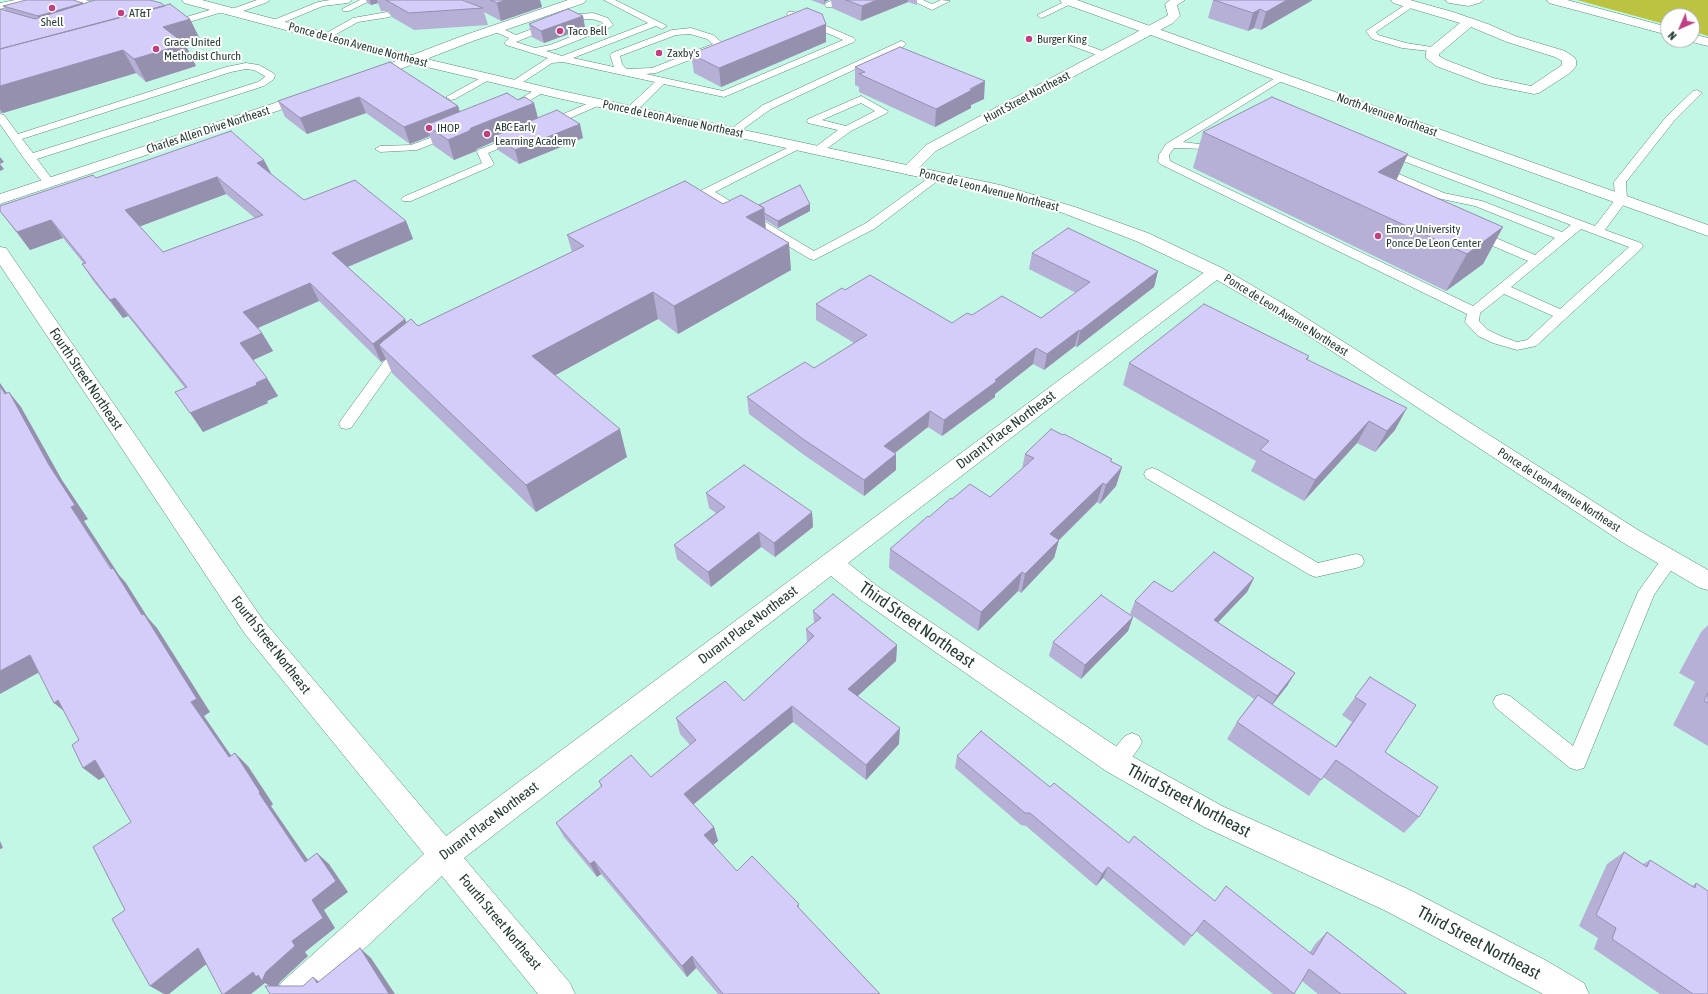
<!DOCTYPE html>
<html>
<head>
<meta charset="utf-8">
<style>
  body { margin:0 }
  #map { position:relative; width:1708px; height:994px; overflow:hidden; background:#c2f7e5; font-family:"Asap Condensed",sans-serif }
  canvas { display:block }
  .north { position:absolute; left:1660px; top:8px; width:40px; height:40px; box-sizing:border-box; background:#fff; border:1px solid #a8b1ae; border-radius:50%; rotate:225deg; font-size:11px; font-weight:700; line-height:16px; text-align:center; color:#263b34 }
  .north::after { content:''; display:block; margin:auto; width:14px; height:18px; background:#c23d81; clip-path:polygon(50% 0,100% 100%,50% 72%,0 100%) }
</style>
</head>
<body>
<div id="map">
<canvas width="1708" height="994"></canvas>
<div class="north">N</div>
</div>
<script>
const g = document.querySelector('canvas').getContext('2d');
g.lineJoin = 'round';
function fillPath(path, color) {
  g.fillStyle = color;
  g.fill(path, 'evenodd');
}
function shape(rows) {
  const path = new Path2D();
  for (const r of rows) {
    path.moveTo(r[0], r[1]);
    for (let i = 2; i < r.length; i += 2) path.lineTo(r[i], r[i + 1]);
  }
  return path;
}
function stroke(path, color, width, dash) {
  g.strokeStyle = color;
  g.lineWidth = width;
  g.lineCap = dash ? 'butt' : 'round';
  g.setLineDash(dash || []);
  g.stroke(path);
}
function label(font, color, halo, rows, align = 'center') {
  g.font = font + ' "Asap Condensed",sans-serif';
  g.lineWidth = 4;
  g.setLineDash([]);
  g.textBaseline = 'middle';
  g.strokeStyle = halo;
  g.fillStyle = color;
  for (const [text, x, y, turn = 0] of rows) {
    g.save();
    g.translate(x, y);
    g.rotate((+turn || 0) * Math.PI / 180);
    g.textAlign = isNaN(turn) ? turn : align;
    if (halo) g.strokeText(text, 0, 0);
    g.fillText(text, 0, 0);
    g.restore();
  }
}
fillPath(shape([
  [1577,0,1708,0,1708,36,1692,31,1692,16,1668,16,1668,25]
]), '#bbc341');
const service = shape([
  [15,0,31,0,30,2,0,9,0,3,15,0],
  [69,0,85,0,95,2,96,4,92,7,70,2,69,0],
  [257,0,269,0,268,2,235,14,229,14,228,12,229,10,257,0],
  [330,0,352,0,348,3,323,6,277,25,271,25,270,23,271,21,318,2,330,0],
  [360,0,372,0,349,11,343,11,342,9,360,0],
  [604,0,615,0,667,26,662,29,656,26,573,58,614,67,610,55,612,53,672,30,691,28,713,35,725,45,723,47,656,73,646,74,723,91,843,40,788,16,787,14,788,12,794,12,854,38,856,40,854,42,724,97,664,84,635,112,631,113,627,112,626,110,627,108,655,82,563,62,552,63,517,86,511,86,509,84,511,82,548,58,506,45,504,43,509,38,493,31,491,29,493,27,499,27,516,35,568,15,593,13,608,18,613,25,611,27,556,49,546,51,562,56,648,23,604,0],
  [581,19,592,19,602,22,603,24,550,45,535,48,516,42,570,20,581,19],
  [690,34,707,39,713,44,652,68,627,69,622,64,620,56,676,35,690,34],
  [833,0,844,0,832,7,826,7,825,5,826,3,833,0],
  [911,0,923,0,932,4,941,0,950,1,932,10,911,0],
  [1068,0,1074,0,1075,2,1044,17,1041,18,1037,15,1068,0],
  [1445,0,1483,0,1482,2,1469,6,1449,3,1445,0],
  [1411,1,1415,4,1414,6,1376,32,1378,35,1406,43,1438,48,1440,50,1438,52,1402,48,1372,39,1366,31,1411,1],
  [223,6,226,7,227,9,226,11,169,28,164,25,166,23,223,6],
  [387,12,391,15,390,17,358,22,329,38,323,38,321,36,353,18,387,12],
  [1073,40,1108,53,1110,55,1108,57,1102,57,1070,45,1068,43,1073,40],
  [901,41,904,42,906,44,904,46,771,109,736,134,728,134,727,132,763,105,901,41],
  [246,63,259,65,273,73,275,75,274,79,264,86,37,159,55,183,53,185,49,186,45,185,25,160,0,124,0,114,4,115,18,134,226,67,246,63],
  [246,69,254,70,265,76,264,78,258,82,33,153,22,139,231,72,246,69],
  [1282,74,1287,77,1285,79,1183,142,1207,145,1208,147,1207,149,1174,148,1169,155,1170,161,1473,306,1528,261,1472,237,1470,234,1472,231,1480,231,1535,255,1555,238,1475,206,1437,198,1374,171,1372,169,1374,167,1382,167,1444,193,1482,201,1562,232,1571,225,1382,153,1381,151,1382,149,1390,149,1595,226,1615,200,1614,182,1666,117,1693,91,1697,90,1702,93,1674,121,1626,182,1627,200,1605,230,1641,243,1643,246,1641,249,1536,346,1517,350,1493,343,1478,336,1465,322,1467,314,1160,164,1158,162,1159,155,1166,144,1282,74],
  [1581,229,1629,247,1560,309,1511,287,1581,229],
  [1504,294,1553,316,1527,340,1517,342,1503,337,1488,330,1479,321,1480,313,1504,294],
  [486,75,491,78,489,80,455,99,451,100,446,97,486,75],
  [540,87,545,90,544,92,512,111,504,111,503,109,540,87],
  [861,96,888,111,887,113,851,131,822,152,814,152,813,150,814,148,838,130,808,123,807,121,808,119,861,96],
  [861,103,875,111,846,126,822,120,861,103],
  [596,100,601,103,600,105,550,127,542,127,541,125,542,123,596,100],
  [451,130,455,131,456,133,455,135,417,150,380,152,375,149,380,146,411,145,451,130],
  [516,135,521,138,520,140,488,153,494,164,492,166,411,201,403,201,401,199,403,197,482,163,477,152,478,150,516,135],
  [797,143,801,144,802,146,801,148,715,192,814,251,866,223,934,174,938,173,944,176,874,229,814,260,810,259,706,197,699,199,695,198,693,196,702,190,797,143],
  [405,347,410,348,412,351,410,354,394,367,351,428,346,429,341,428,339,424,341,420,384,361,400,348,405,347],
  [1152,468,1158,470,1252,524,1318,563,1356,554,1362,556,1364,561,1362,566,1356,568,1316,577,1310,575,1146,478,1144,474,1146,470,1152,468],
  [1671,552,1677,554,1679,559,1654,595,1584,768,1577,770,1570,768,1496,708,1493,702,1496,696,1503,694,1510,696,1573,746,1638,592,1665,554,1671,552],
  [1132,733,1139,736,1142,742,1139,748,1123,769,1116,771,1109,769,1106,762,1109,755,1125,736,1132,733]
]);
const minor = shape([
  [1170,0,1185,0,1177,5,1180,16,1173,23,936,151,914,173,909,175,904,173,901,170,926,145,1165,17,1168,15,1165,4,1170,0],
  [1391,0,1410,0,1453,12,1488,24,1515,36,1565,51,1574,57,1576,60,1576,66,1570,73,1539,93,1534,94,1484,84,1436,66,1426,58,1426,53,1427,50,1460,23,1393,3,1391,0],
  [1471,27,1507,42,1555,57,1562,61,1562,65,1531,86,1493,78,1446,60,1439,56,1439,54,1471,27],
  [1547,0,1567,0,1668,27,1668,35,1549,3,1547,0],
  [1692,34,1708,38,1708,46,1688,41,1692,40,1692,34],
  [0,247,6,248,263,620,446,836,1210,268,1216,267,1222,268,1225,272,1222,276,848,563,877,586,1126,753,1224,807,1408,889,1547,961,1584,983,1589,994,1543,994,1386,911,1204,827,1106,771,861,600,831,576,464,858,570,983,575,994,538,994,442,876,316,994,276,994,281,983,424,854,245,634,0,265,0,247]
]);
const tertiary = shape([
  [568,0,586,0,584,3,473,41,372,80,362,80,360,77,362,74,465,35,568,0],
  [308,92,313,93,315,96,313,99,0,204,0,194,308,92]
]);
const secondary = shape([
  [1060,0,1077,0,1708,225,1708,236,1062,3,1060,0]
]);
const trunk = shape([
  [182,0,202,0,418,57,562,91,1000,185,1075,207,1148,233,1222,268,1289,307,1638,530,1708,570,1708,590,1700,588,1622,542,1277,315,1210,276,1136,241,1063,213,997,194,562,99,410,63,184,3,182,0]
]);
stroke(service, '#578879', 1);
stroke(minor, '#578879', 1);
stroke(tertiary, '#578879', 1);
stroke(secondary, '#578879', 1);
stroke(trunk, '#578879', 1);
fillPath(service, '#fff');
fillPath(minor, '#fff');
fillPath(tertiary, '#fff');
fillPath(secondary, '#fff');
fillPath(trunk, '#fff');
fillPath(shape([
  [366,0,462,0,465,1,465,0,540,0,542,7,501,21,484,12,488,25,414,30,392,17,390,13,388,11,381,11,378,3,371,5,367,3],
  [811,0,829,0,825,2,824,5],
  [831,0,917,0,917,5,908,2,861,21,832,8],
  [1213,0,1312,0,1311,1,1261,30,1254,28,1248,31,1208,18],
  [83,4,201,41,186,46,196,66,146,82,136,73,3,113,0,113,0,9,6,11,3,6],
  [583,16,585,28,544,43,532,37,529,24],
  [826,24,826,42,721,87,694,73,691,54],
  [390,62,458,106,460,112,518,100,534,103,538,118,583,138,519,164,498,150,495,141,477,149,476,151,454,160,433,145,430,136,410,144,366,113,307,134,285,117,278,101],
  [855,67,984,99,971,105,971,108,935,127,859,92,859,87,855,85],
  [1203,132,1396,180,1503,227,1483,264,1446,291,1193,168],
  [271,174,304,200,406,221,413,239,348,267,405,319,406,323,418,326,572,252,567,235,723,204,759,205,810,211,778,228,765,220,766,229,791,270,678,334,658,319,555,375,627,457,536,512,392,373,386,359,381,362,319,301,258,328,262,333,273,351,253,360,278,396,267,401,268,403,203,432,185,388,128,316,123,318,94,282,82,264,84,264,63,238,30,250,0,211,96,178],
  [226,194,255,218,163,252,139,226],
  [1032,253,1158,271,1154,287,1077,347,1075,346,1044,370,1033,364,995,394,995,397,942,436,928,427,895,453,896,470,864,496,804,455,749,414,747,397,814,368,854,343,816,320,816,304,845,290,952,323,972,315,1041,318,1076,293,1029,269],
  [1309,356,1308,360,1395,430,1375,452,1357,443,1304,501,1251,471,1256,461,1123,385,1129,363],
  [1063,435,1112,459,1111,461,1122,467,1116,486,1100,504,1097,502,1059,540,1054,558,1021,593,1018,591,978,631,889,568,890,549,952,499,990,497,1022,469,1025,454],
  [706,493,812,512,813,527,775,557,761,547,711,587,677,559,674,545,716,513,709,508],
  [1254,578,1247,592,1218,622,1295,673,1287,686,1272,705,1335,747,1352,722,1342,715,1370,677,1385,752,1419,817,1404,833,1323,777,1309,796,1227,739,1237,722,1254,699,1130,614,1135,601,1172,592],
  [813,611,897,645,896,661,857,696,899,744,866,780,793,722,693,804,714,827,718,841,713,845,737,871,799,904,799,908,880,994,718,994,696,968,687,977,601,874,597,877,564,837,556,823,601,787,599,781,651,777,690,745,680,734,676,718,744,701,807,642,806,629,814,623],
  [1133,617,1128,631,1081,679,1049,656,1053,642],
  [1708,625,1708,746,1673,725,1695,682,1679,673,1701,632],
  [957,756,1050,787,1129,843,1215,901,1310,952,1316,943,1327,932,1407,994,1318,994,1302,981,1294,994,1273,994,1196,931,1184,946,1103,878,1096,886,1026,826,1021,825,955,768],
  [1624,852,1643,864,1650,860,1692,886,1696,883,1708,994,1660,994,1594,949,1598,938,1579,926,1607,864]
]), '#b6b0d6');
fillPath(shape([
  [370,0,377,0,378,3,371,5],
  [505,0,540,0,542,7,501,21,497,3],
  [824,0,829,0,825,2,824,5],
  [877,0,908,0,908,2,861,21,862,6],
  [1287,0,1312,0,1311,1,1261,30,1266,12],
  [83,3,87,9,42,22,38,16],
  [1260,9,1254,28,1248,31,1253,13],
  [583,16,585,28,544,43,541,31],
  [190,19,201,41,186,46,196,66,146,82,134,59,163,27],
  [826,24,826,42,721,87,719,68],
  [123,50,136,73,3,113,0,109,0,86],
  [985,81,984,99,971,105,971,108,935,127,936,109],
  [359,97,366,113,307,134,300,118],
  [534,103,539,123,494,136,495,141,477,149,476,151,454,160,448,140,471,128],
  [458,106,463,122,426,125,430,136,410,144,404,127],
  [580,124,583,138,519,164,515,150],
  [1408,154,1392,190,1378,172],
  [0,157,4,162,0,164,4,169,0,171],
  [264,160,273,177,257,163],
  [217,177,226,194,136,228,125,210],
  [810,204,810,211,778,228,778,221],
  [764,208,766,235,746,217],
  [51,220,63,238,30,250,17,232],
  [406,221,413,239,340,270,332,253],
  [1503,227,1483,264,1446,291,1467,254],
  [789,243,791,270,678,334,674,306],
  [1158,271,1154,287,1077,347,1080,331],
  [310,283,319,301,253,330,243,312],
  [653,292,658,319,541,383,532,356],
  [115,298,128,316,123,318,110,300],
  [405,319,412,337,379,345,386,359,381,362,373,344],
  [1079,330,1075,346,1044,370,1047,354],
  [262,333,273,351,251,361,240,343],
  [1036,348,1033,364,995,394,995,397,942,436,944,420],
  [267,378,278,396,267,401,268,403,203,432,190,413],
  [0,383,16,406,9,392,21,407,62,480,88,519,84,521,119,575,126,583,148,618,157,628,210,712,204,716,241,770,229,757,191,702,142,615,71,507,49,465,5,394,0,386],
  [1407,408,1395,430,1375,452,1387,431],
  [930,411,928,427,883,462,884,446],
  [1369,421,1357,443,1304,501,1315,480],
  [620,429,627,457,536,512,526,485],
  [896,454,896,470,864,496,864,480],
  [1122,467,1116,486,1100,504,1106,485],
  [1103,483,1097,502,1059,540,1054,558,1021,593,1025,574,1050,534],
  [812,512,813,527,775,557,774,543],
  [759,532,761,547,711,587,708,572],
  [1022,572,1018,591,978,631,981,612],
  [1254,578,1247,592,1208,633,1214,620],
  [1133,617,1128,631,1081,679,1085,665],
  [897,645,896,661,848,705,848,689],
  [30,655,45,669,0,694,0,671],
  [1295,673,1287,686,1269,709,1277,696],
  [58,700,70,716,54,703],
  [792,706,793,722,688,809,684,794],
  [900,728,899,744,866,780,866,765],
  [235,753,248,766,273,804,271,806,317,873,305,862,259,793],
  [95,760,111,773,99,780,83,768],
  [714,827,718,841,708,849,704,835],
  [0,841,3,848,0,849],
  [317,853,329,864,348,892,324,910,335,928,305,952,308,956,280,982,276,990,265,983,251,994,224,994,253,972,266,972,312,900],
  [594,861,601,874,597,877,590,864],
  [1108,867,1103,878,1096,886,1102,874],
  [198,948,214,958,169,994,164,994,150,986],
  [360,948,371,958,395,994,389,994],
  [692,956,696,968,687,977,682,966],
  [313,977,326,987,317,983]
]), '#9490ae');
const building = shape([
  [26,0,73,0,83,3,38,16,3,6,26,0],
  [95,0,150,0,161,3,165,6,0,49,0,9,35,19,95,0],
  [386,0,462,0,483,8,409,13,386,0],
  [491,0,505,0,497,3,491,0],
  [846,0,877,0,862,6,846,0],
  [1214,0,1287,0,1266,12,1260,9,1253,13,1214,0],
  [170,4,190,19,163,27,185,44,134,59,123,50,0,86,0,49,170,4],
  [807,8,822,14,826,24,719,68,691,54,807,8],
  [568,9,583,16,541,31,529,24,568,9],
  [900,47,985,81,970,89,972,90,936,109,859,74,865,72,855,67,900,47],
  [390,62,458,106,404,127,359,97,300,118,278,101,390,62],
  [507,93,518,100,525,97,534,103,471,128,469,131,448,140,426,125,507,93],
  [1272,97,1408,154,1378,172,1503,227,1467,254,1203,132,1272,97],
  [557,110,580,124,515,150,494,136,557,110],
  [231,131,264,160,257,163,304,200,355,180,406,221,332,253,405,319,373,344,310,283,243,312,262,333,240,343,267,378,256,383,257,385,190,413,175,392,187,387,115,298,110,300,82,264,86,263,51,220,17,232,0,211,0,206,93,175,96,178,231,131],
  [217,177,263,215,163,252,125,210,217,177],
  [685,181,723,204,741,195,764,208,746,217,789,243,674,306,653,292,532,356,620,429,526,485,379,345,383,341,411,319,418,326,584,246,567,235,685,181],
  [800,185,810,204,778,221,764,213,764,208,759,205,800,185],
  [1068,228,1158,271,1080,331,1079,330,1047,354,1036,348,995,380,997,381,944,420,930,411,884,446,896,454,864,480,803,439,747,397,805,362,814,368,867,335,816,304,842,288,845,290,870,275,952,323,967,313,972,315,1002,296,1041,318,1090,282,1032,253,1068,228],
  [1204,304,1309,356,1306,359,1407,408,1387,431,1369,421,1315,480,1260,450,1269,441,1129,363,1204,304],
  [0,386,5,394,9,392,49,465,75,505,71,507,111,569,113,568,142,615,144,614,197,699,191,702,229,757,235,753,260,792,259,793,305,862,317,853,336,881,312,900,323,918,292,941,295,946,266,972,262,981,258,975,256,977,253,972,224,994,222,994,198,948,150,986,112,919,125,910,93,847,131,822,95,760,83,768,72,745,79,740,58,700,54,703,30,655,0,671,0,386],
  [1051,429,1063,435,1064,434,1112,459,1110,461,1122,467,1106,485,1103,483,1050,534,1059,540,1025,574,1022,572,981,612,890,549,928,516,929,517,951,498,952,499,970,484,990,497,1034,458,1025,454,1051,429],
  [744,465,812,512,774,543,759,532,708,572,674,545,725,507,706,493,744,465],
  [1214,552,1254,578,1214,620,1295,673,1277,696,1135,601,1154,581,1172,592,1214,552],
  [833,594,897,645,848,689,900,728,866,765,792,706,684,794,714,827,704,835,737,871,752,856,799,904,797,906,880,994,723,994,692,956,682,966,594,861,590,864,556,823,602,786,599,781,631,755,651,777,696,740,676,718,725,681,744,701,814,636,806,629,821,618,813,611,833,594],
  [1101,595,1133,617,1085,665,1053,642,1101,595],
  [1370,677,1416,705,1385,752,1438,787,1419,817,1336,760,1321,780,1237,722,1258,695,1336,747,1366,704,1355,697,1370,677],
  [1708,693,1708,703,1704,701,1708,693],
  [981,731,1050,787,1054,783,1129,843,1134,836,1215,901,1226,886,1313,955,1327,932,1407,994,1341,994,1309,969,1294,994,1204,920,1192,936,1108,867,1102,874,1030,813,1025,813,957,756,981,731],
  [1624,852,1647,867,1650,860,1695,888,1696,883,1708,891,1708,994,1693,994,1612,939,1616,928,1596,915,1624,852],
  [360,948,389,994,270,994,265,986,303,986,313,977,317,983,360,948]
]);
fillPath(building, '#d4cdf9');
stroke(building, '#9490ae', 1);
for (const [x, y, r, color] of [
  [52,8,4,"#c23d81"],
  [121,13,4,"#c23d81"],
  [560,31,4,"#c23d81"],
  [1029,39,4,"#c23d81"],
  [156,49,4,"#c23d81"],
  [659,53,4,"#c23d81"],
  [429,128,4,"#c23d81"],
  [487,134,4,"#c23d81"],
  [1378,236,4,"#c23d81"]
]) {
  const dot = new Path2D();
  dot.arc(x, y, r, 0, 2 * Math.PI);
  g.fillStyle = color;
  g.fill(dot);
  stroke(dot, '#fff', 1.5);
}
label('12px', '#263b34', '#fff', [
  ["AT&T",129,13],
  ["Shell",52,22,"center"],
  ["Taco Bell",568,31],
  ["Burger King",1037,39],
  ["Grace United",164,42],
  ["Methodist Church",164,56],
  ["Zaxby's",667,53],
  ["ABC Early",495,127],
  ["Learning Academy",495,141],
  ["IHOP",437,128],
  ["Emory University",1386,229],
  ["Ponce De Leon Center",1386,243]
], 'left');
label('12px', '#263b34', '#fff', [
  ["Ponce de Leon Avenue Northeast",358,45,15],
  ["Hunt Street Northeast",1027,97,-28],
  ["North Avenue Northeast",1387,115,20],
  ["Ponce de Leon Avenue Northeast",673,119,12],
  ["Charles Allen Drive Northeast",208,130,-18],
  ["Ponce de Leon Avenue Northeast",989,190,14],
  ["Ponce de Leon Avenue Northeast",1286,315,32],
  ["Ponce de Leon Avenue Northeast",1559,490,33]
]);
label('14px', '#263b34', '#fff', [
  ["Fourth Street Northeast",86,379,56],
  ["Durant Place Northeast",1006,430,-37],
  ["Durant Place Northeast",748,625,-37],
  ["Fourth Street Northeast",271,645,52],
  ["Durant Place Northeast",489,821,-37],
  ["Fourth Street Northeast",500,922,50]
]);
label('17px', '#263b34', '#fff', [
  ["Third Street Northeast",917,625,35],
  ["Third Street Northeast",1189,801,28],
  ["Third Street Northeast",1479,943,28]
]);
</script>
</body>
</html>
